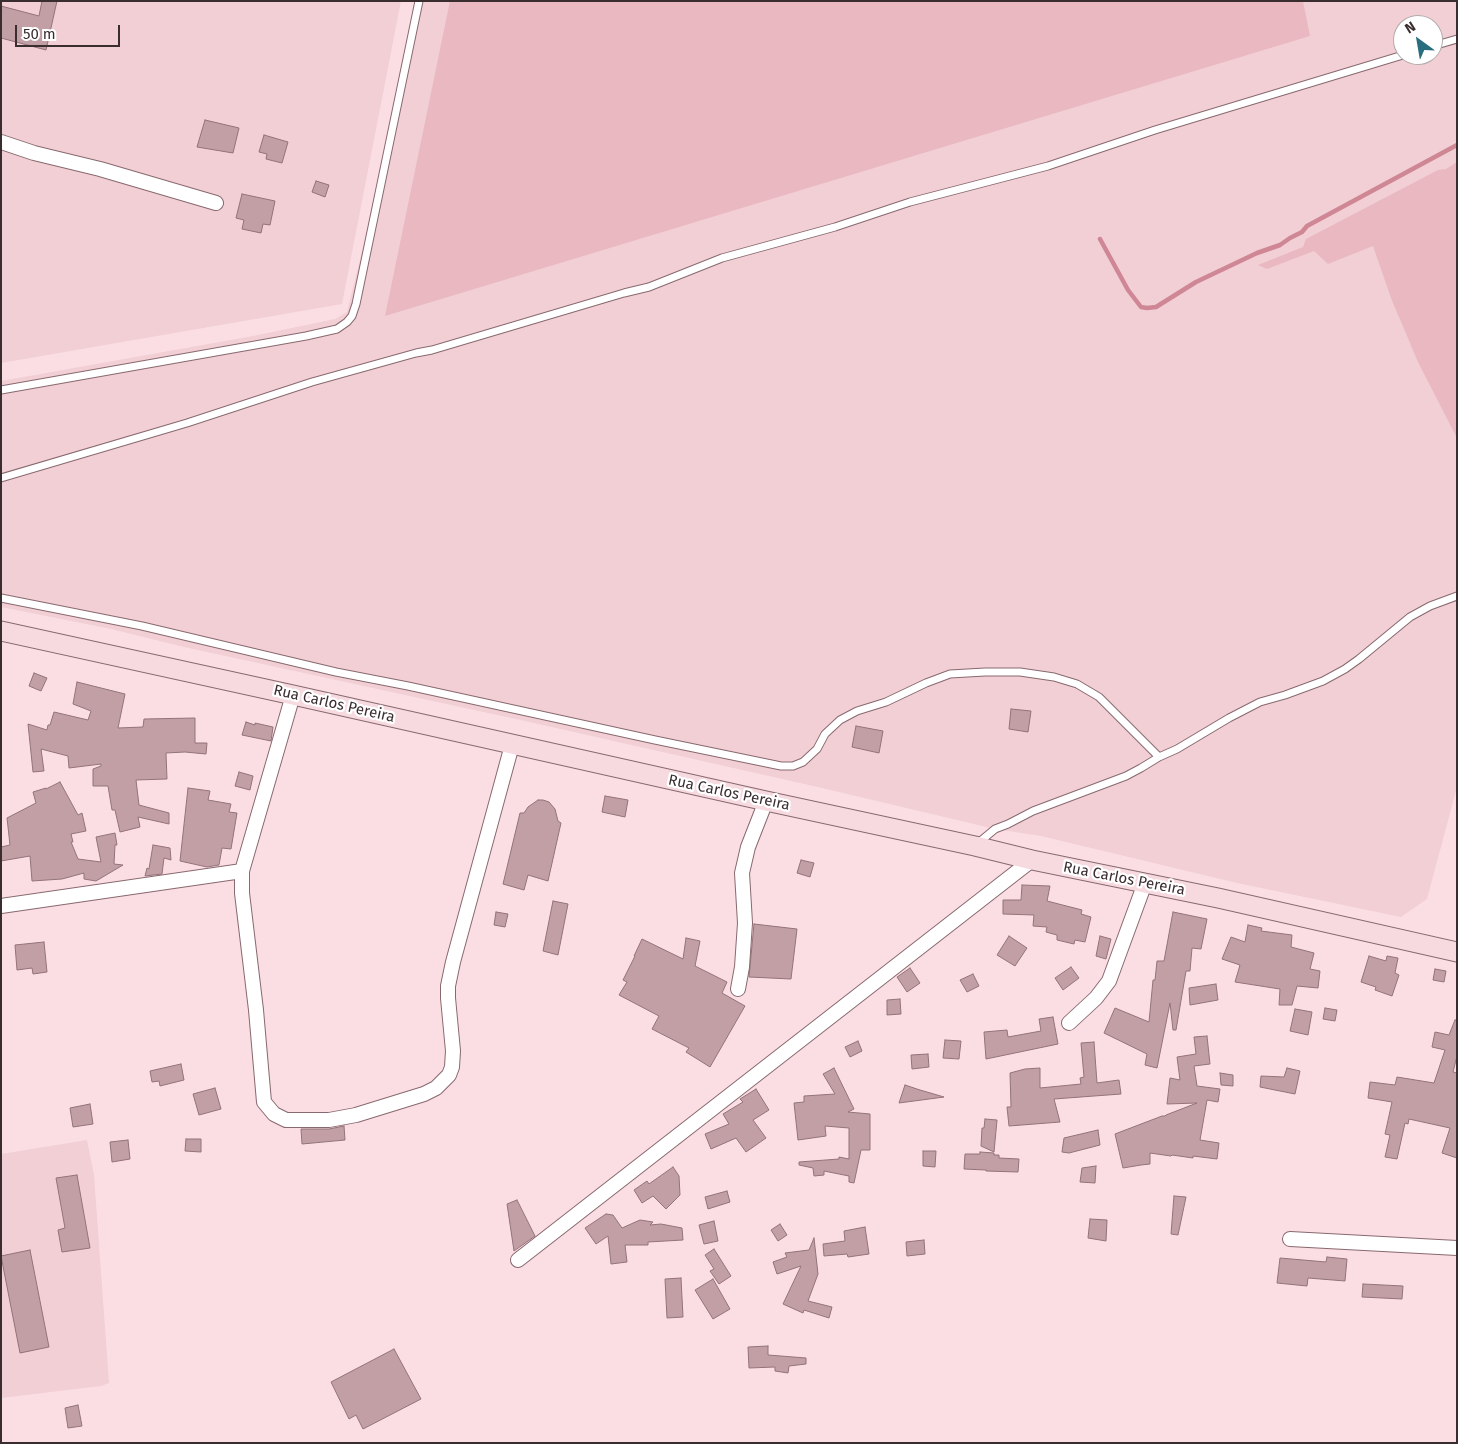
<!DOCTYPE html>
<html>
<head>
<meta charset="utf-8">
<style>
  body { margin:0 }
  #map { position:relative; width:1458px; height:1444px; overflow:hidden; background:#fbdee3; font-family:"Fira Sans",sans-serif }
  canvas { display:block }
  .frame { position:absolute; inset:0; border:2px solid #3a2d2f; pointer-events:none }
  .north { position:absolute; left:1393px; top:15px; width:50px; height:50px; box-sizing:border-box; background:#fff; border:1px solid #b0abac; border-radius:50%; rotate:328deg; font-size:14px; font-weight:700; line-height:20px; text-align:center; color:#3a2d2f }
  .north::after { content:''; display:block; margin:auto; width:18px; height:22px; background:#296e7e; clip-path:polygon(50% 0,100% 100%,50% 72%,0 100%) }
  .scale { position:absolute; left:15px; top:25px; width:105px; height:22px; box-sizing:border-box; border:2px solid #3a2d2f; border-top:0; padding-left:6px; font-size:15px; line-height:18px; white-space:nowrap; color:#3a2d2f; -webkit-text-stroke:4px #fff; paint-order:stroke }
</style>
</head>
<body>
<div id="map">
<canvas width="1458" height="1444"></canvas>
<div class="frame"></div>
<div class="north">N</div>
<div class="scale">50 m</div>
</div>
<script>
const g = document.querySelector('canvas').getContext('2d');
g.lineJoin = 'round';
function fillPath(path, color) {
  g.fillStyle = color;
  g.fill(path, 'evenodd');
}
function shape(rows) {
  const path = new Path2D();
  for (const r of rows) {
    path.moveTo(r[0], r[1]);
    for (let i = 2; i < r.length; i += 2) path.lineTo(r[i], r[i + 1]);
  }
  return path;
}
function stroke(path, color, width, dash) {
  g.strokeStyle = color;
  g.lineWidth = width;
  g.lineCap = dash ? 'butt' : 'round';
  g.setLineDash(dash || []);
  g.stroke(path);
}
function label(font, color, halo, rows, align = 'center') {
  g.font = font + ' "Fira Sans",sans-serif';
  g.lineWidth = 4.5;
  g.setLineDash([]);
  g.textBaseline = 'middle';
  g.strokeStyle = halo;
  g.fillStyle = color;
  for (const [text, x, y, turn = 0] of rows) {
    g.save();
    g.translate(x, y);
    g.rotate((+turn || 0) * Math.PI / 180);
    g.textAlign = isNaN(turn) ? turn : align;
    if (halo) g.strokeText(text, 0, 0);
    g.fillText(text, 0, 0);
    g.restore();
  }
}
fillPath(shape([
  [1,1,401,1,342,304,1,363],
  [416,1,1457,1,1457,787,1427,899,1401,917,1237,883,1041,836,995,829,822,788,525,721,184,647,111,629,1,607,1,381,253,336,335,319,347,312,368,227],
  [1403,25,1433,25,1433,55,1403,55],
  [87,1140,94,1175,109,1383,101,1386,1,1398,1,1154]
]), '#f1cfd5');
fillPath(shape([
  [450,1,1303,1,1310,36,385,316],
  [1457,162,1457,438,1418,362,1391,298,1373,246,1328,264,1314,251,1267,269,1258,265,1303,247,1306,239,1438,170,1446,169]
]), '#eab8c1');
stroke(shape([
  [1100,239,1128,290,1141,307,1147,308,1156,307,1196,282,1257,253,1280,245,1290,238,1302,232,1307,226,1457,145]
]), '#cf8695', 4.5);
const building = shape([
  [42,1,57,1,46,50,1,38,1,6,39,16,42,1],
  [205,120,239,128,233,153,197,147,205,120],
  [264,135,288,142,282,163,266,159,267,154,259,152,264,135],
  [316,181,329,185,325,197,312,192,316,181],
  [242,194,275,201,270,225,263,224,261,233,242,229,244,220,236,218,242,194],
  [34,673,47,678,41,691,29,686,34,673],
  [77,682,125,694,118,728,143,727,144,719,195,718,195,743,207,743,206,754,185,752,166,753,167,779,136,780,139,805,169,813,169,824,138,817,140,827,120,832,115,810,112,810,108,786,93,786,93,769,101,766,101,764,69,768,68,756,41,749,44,771,33,772,28,724,47,730,48,725,50,725,54,712,88,720,91,711,73,704,77,682],
  [1011,709,1031,711,1028,732,1009,729,1011,709],
  [246,722,255,725,255,723,273,727,271,741,242,735,246,722],
  [856,726,883,731,879,753,852,747,856,726],
  [239,772,253,776,250,790,235,786,239,772],
  [60,782,78,815,82,813,86,831,71,834,73,842,71,842,78,859,101,862,96,837,115,833,117,845,115,845,114,864,123,865,96,881,84,879,84,873,62,879,32,881,30,856,1,861,1,847,10,845,7,818,36,803,33,792,46,788,46,789,60,782],
  [188,788,210,791,208,800,231,804,229,812,237,813,231,849,222,848,219,865,207,867,180,861,188,788],
  [605,796,628,800,625,817,602,812,605,796],
  [538,800,543,800,549,802,555,809,558,821,561,823,548,881,528,875,524,890,503,884,520,813,524,813,528,807,538,800],
  [153,845,170,848,171,860,164,858,162,874,145,876,147,868,149,869,153,845],
  [801,860,814,863,810,877,797,873,801,860],
  [1022,885,1050,886,1047,901,1082,910,1081,914,1091,917,1085,942,1075,940,1074,944,1057,940,1057,935,1046,932,1047,927,1033,926,1034,915,1003,914,1003,900,1021,900,1022,885],
  [553,901,568,904,558,955,543,951,553,901],
  [496,912,508,914,505,927,494,925,496,912],
  [1173,912,1207,919,1201,949,1192,948,1190,971,1186,971,1176,1030,1173,1030,1170,1003,1157,1068,1145,1065,1147,1054,1104,1033,1115,1008,1149,1022,1153,980,1155,980,1157,961,1164,961,1173,912],
  [754,924,797,929,791,979,749,977,754,924],
  [1248,925,1262,928,1261,931,1292,935,1291,947,1314,953,1310,969,1320,971,1318,988,1297,986,1292,1005,1279,1005,1280,989,1235,982,1240,965,1222,959,1231,937,1245,942,1248,925],
  [1009,936,1027,948,1015,966,997,955,1009,936],
  [1100,936,1111,939,1106,959,1096,956,1100,936],
  [686,938,700,941,695,966,727,982,722,993,745,1006,710,1067,686,1052,689,1048,652,1029,659,1016,619,995,627,982,623,980,635,956,634,956,642,939,683,959,686,938],
  [44,942,47,972,33,974,32,968,17,970,15,945,44,942],
  [1369,956,1386,961,1387,956,1398,958,1395,973,1399,975,1392,996,1375,990,1376,987,1361,982,1369,956],
  [1071,967,1079,978,1063,990,1055,978,1071,967],
  [910,968,920,983,907,992,897,977,910,968],
  [1435,969,1446,971,1444,982,1433,980,1435,969],
  [973,974,979,986,967,992,960,980,973,974],
  [1216,984,1218,1000,1190,1005,1189,988,1216,984],
  [900,999,901,1014,887,1015,887,1000,900,999],
  [1325,1008,1337,1010,1335,1021,1323,1019,1325,1008],
  [1295,1009,1312,1012,1308,1035,1290,1031,1295,1009],
  [1053,1017,1058,1044,986,1059,984,1032,1007,1030,1008,1037,1041,1031,1039,1019,1053,1017],
  [1455,1020,1457,1020,1457,1056,1453,1072,1457,1073,1457,1158,1442,1153,1450,1128,1409,1119,1408,1124,1405,1123,1397,1159,1385,1157,1390,1135,1385,1134,1392,1102,1368,1098,1370,1082,1395,1085,1397,1077,1434,1083,1445,1050,1432,1047,1435,1032,1449,1035,1455,1020],
  [1207,1036,1210,1064,1194,1066,1197,1086,1220,1089,1218,1102,1207,1100,1200,1140,1219,1143,1217,1159,1193,1156,1193,1158,1172,1155,1171,1156,1150,1153,1150,1164,1141,1165,1123,1168,1115,1134,1162,1116,1165,1116,1166,1115,1197,1103,1167,1104,1170,1078,1180,1080,1177,1057,1196,1054,1194,1037,1207,1036],
  [945,1040,961,1041,959,1059,943,1058,945,1040],
  [858,1041,862,1051,850,1057,845,1047,858,1041],
  [1094,1042,1097,1083,1119,1080,1121,1094,1054,1099,1060,1122,1009,1126,1007,1107,1011,1107,1010,1073,1025,1069,1040,1068,1040,1088,1081,1084,1080,1078,1084,1077,1081,1043,1094,1042],
  [928,1054,929,1067,912,1069,911,1055,928,1054],
  [181,1064,184,1080,160,1086,159,1081,152,1082,150,1071,181,1064],
  [834,1068,854,1109,848,1112,870,1114,870,1150,861,1150,854,1183,849,1182,849,1176,824,1171,824,1175,814,1176,813,1168,799,1165,799,1162,839,1159,839,1157,849,1159,849,1128,825,1126,826,1136,798,1140,794,1103,804,1102,804,1096,835,1094,823,1074,834,1068],
  [1287,1068,1300,1071,1295,1094,1260,1087,1261,1076,1284,1077,1287,1068],
  [1220,1073,1233,1075,1233,1086,1221,1085,1220,1073],
  [905,1085,920,1090,944,1097,899,1103,905,1085],
  [215,1088,221,1109,199,1115,193,1094,215,1088],
  [756,1089,769,1110,753,1120,766,1138,746,1152,736,1138,711,1149,705,1134,729,1124,723,1114,743,1102,740,1099,756,1089],
  [90,1104,93,1124,73,1127,70,1108,90,1104],
  [985,1119,997,1120,994,1152,981,1146,982,1128,984,1128,985,1119],
  [344,1126,345,1140,302,1144,301,1129,329,1129,344,1126],
  [1098,1130,1100,1145,1069,1153,1062,1152,1064,1138,1098,1130],
  [186,1139,201,1139,201,1152,185,1151,186,1139],
  [128,1140,130,1159,112,1162,110,1142,128,1140],
  [923,1151,936,1151,935,1167,923,1166,923,1151],
  [980,1152,994,1153,994,1155,999,1155,999,1158,1019,1159,1018,1172,986,1171,986,1170,964,1169,965,1154,980,1154,980,1152],
  [1096,1166,1095,1183,1080,1182,1082,1168,1096,1166],
  [673,1167,679,1176,680,1195,666,1209,653,1196,642,1203,634,1190,647,1181,649,1184,673,1167],
  [77,1175,90,1248,62,1252,58,1230,65,1228,56,1178,77,1175],
  [727,1191,730,1202,708,1209,705,1197,727,1191],
  [1174,1196,1186,1197,1178,1235,1171,1234,1174,1196],
  [517,1200,535,1236,514,1251,507,1204,517,1200],
  [606,1214,613,1215,622,1228,640,1220,653,1222,650,1225,661,1224,682,1228,683,1240,648,1242,648,1245,625,1245,627,1262,611,1264,608,1236,596,1244,585,1228,606,1214],
  [1090,1219,1107,1220,1106,1241,1088,1238,1090,1219],
  [714,1221,718,1241,704,1244,699,1225,714,1221],
  [780,1224,787,1235,778,1241,771,1230,780,1224],
  [865,1227,869,1254,848,1257,847,1254,824,1256,823,1244,845,1241,844,1231,865,1227],
  [814,1238,818,1274,808,1301,832,1307,829,1318,804,1310,803,1313,783,1304,801,1266,777,1274,773,1262,787,1257,785,1253,809,1250,814,1238],
  [924,1240,925,1254,907,1256,906,1242,924,1240],
  [714,1249,731,1276,719,1284,710,1271,714,1269,705,1255,714,1249],
  [30,1250,49,1347,20,1353,1,1256,30,1250],
  [1327,1257,1347,1259,1345,1281,1308,1278,1307,1286,1277,1283,1280,1258,1326,1262,1327,1257],
  [681,1278,683,1317,667,1318,665,1279,681,1278],
  [713,1279,730,1309,713,1319,695,1290,713,1279],
  [1363,1284,1403,1286,1402,1299,1362,1297,1363,1284],
  [768,1346,768,1355,806,1358,806,1364,789,1366,788,1373,775,1371,775,1367,749,1368,748,1347,768,1346],
  [394,1349,421,1399,363,1429,356,1415,349,1419,331,1382,394,1349],
  [78,1405,82,1426,68,1428,65,1408,78,1405]
]);
fillPath(building, '#c19fa5');
stroke(building, '#937379', 1);
const lane = shape([
  [1433,46,1457,39],
  [1,390,306,336,337,329,347,322,352,316,356,304,419,1],
  [1,478,187,423,312,382,416,353,432,350,624,293,649,287,722,258,835,227,910,202,1048,166,1155,130,1403,55],
  [1,598,142,626,336,672,408,686,655,740,781,766,793,766,803,762,817,749,825,734,840,720,857,711,886,702,926,683,950,674,985,672,1020,672,1054,677,1077,684,1099,697,1159,757,1141,768,1126,776,1033,811,1008,824,995,829,977,844],
  [1159,757,1177,749,1229,718,1260,702,1285,695,1323,681,1345,669,1359,659,1410,617,1430,606,1457,596]
]);
const street = shape([
  [1,142,34,153,100,169,216,203],
  [293,695,242,871,242,893,256,1010,264,1102,274,1114,286,1120,329,1120,356,1115,424,1094,436,1088,449,1075,452,1067,453,1051,448,998,448,986,453,962,512,745],
  [1,906,242,871],
  [738,989,742,967,745,923,742,873,748,847,766,801],
  [1069,1023,1096,998,1109,981,1145,883],
  [1290,1239,1457,1248],
  [518,1260,1032,860]
]);
const secondary = shape([
  [1,631,293,695,766,801,975,846,1032,860,1218,898,1457,952]
]);
stroke(lane, '#88696f', 9);
stroke(street, '#88696f', 16);
stroke(secondary, '#88696f', 21);
stroke(lane, '#fff', 7);
stroke(street, '#fff', 14);
stroke(secondary, '#f6dae0', 19);
label('15px', '#3a2d2f', '#fff', [
  ["Rua Carlos Pereira",334,704,13],
  ["Rua Carlos Pereira",729,793,12],
  ["Rua Carlos Pereira",1124,879,11]
]);
</script>
</body>
</html>
